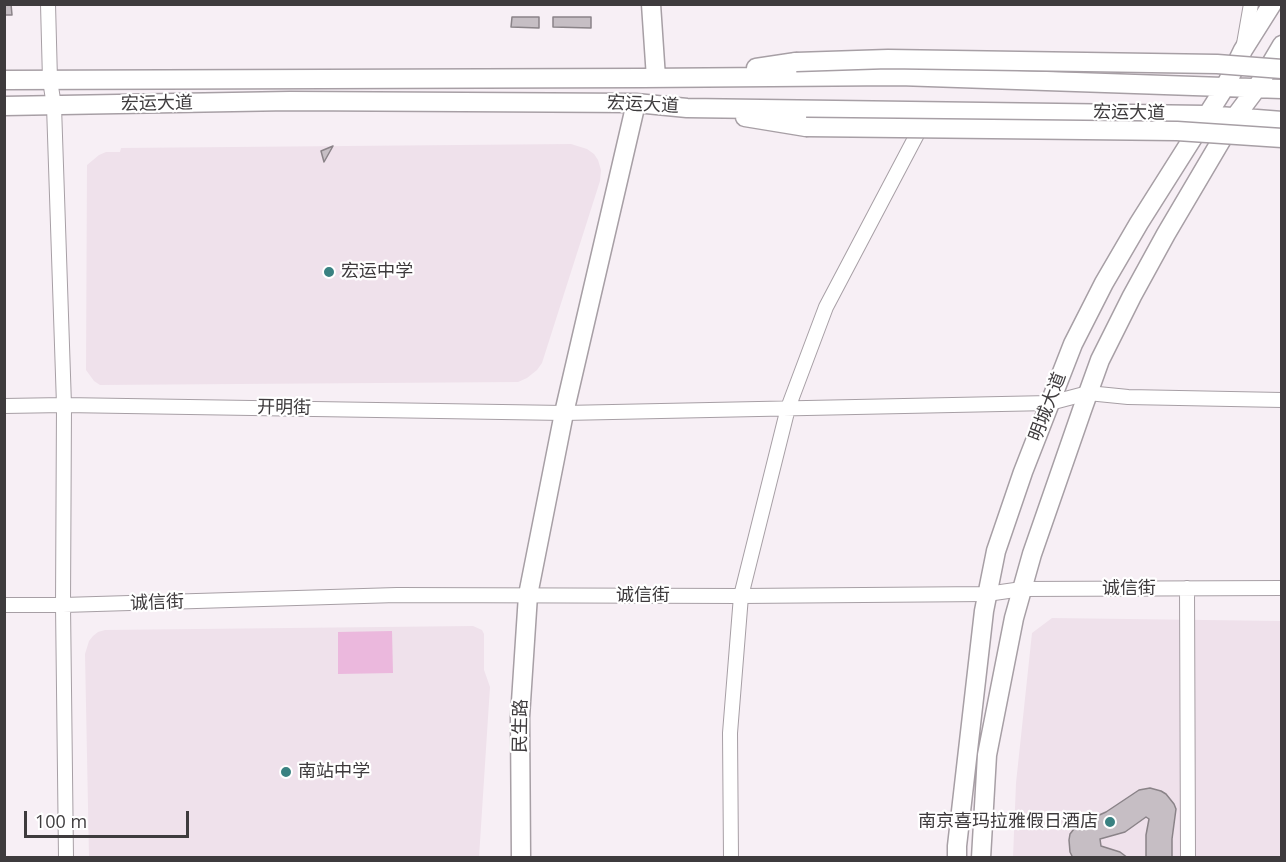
<!DOCTYPE html>
<html>
<head>
<meta charset="utf-8">
<style>
  body { margin:0 }
  #map { position:relative; width:1286px; height:862px; overflow:hidden; background:#f7eff5; font-family:"Open Sans",sans-serif }
  canvas { display:block }
  .frame { position:absolute; inset:0; border:6px solid #3e3b3d; pointer-events:none }
  .scale { position:absolute; left:24px; top:811px; width:165px; height:27px; box-sizing:border-box; border:3px solid #3e3b3d; border-top:0; padding-left:8px; font-size:18px; line-height:21px; white-space:nowrap; color:#3e3b3d; -webkit-text-stroke:4px #fff; paint-order:stroke }
</style>
</head>
<body>
<div id="map">
<canvas width="1286" height="862"></canvas>
<div class="frame"></div>
<div class="scale">100 m</div>
</div>
<script>
const g = document.querySelector('canvas').getContext('2d');
g.lineJoin = 'round';
function fillPath(path, color) {
  g.fillStyle = color;
  g.fill(path, 'evenodd');
}
function shape(rows) {
  const path = new Path2D();
  for (const r of rows) {
    path.moveTo(r[0], r[1]);
    for (let i = 2; i < r.length; i += 2) path.lineTo(r[i], r[i + 1]);
  }
  return path;
}
function stroke(path, color, width, dash) {
  g.strokeStyle = color;
  g.lineWidth = width;
  g.lineCap = dash ? 'butt' : 'round';
  g.setLineDash(dash || []);
  g.stroke(path);
}
function label(font, color, halo, rows, align = 'center') {
  g.font = font + ' "Open Sans","Noto Sans SC",sans-serif';
  g.lineWidth = 4.5;
  g.setLineDash([]);
  g.textBaseline = 'middle';
  g.strokeStyle = halo;
  g.fillStyle = color;
  for (const [text, x, y, turn = 0] of rows) {
    g.save();
    g.translate(x, y);
    g.rotate((+turn || 0) * Math.PI / 180);
    g.textAlign = isNaN(turn) ? turn : align;
    if (halo) g.strokeText(text, 0, 0);
    g.fillText(text, 0, 0);
    g.restore();
  }
}
fillPath(shape([
  [571,144,587,149,594,154,598,160,601,170,600,181,542,363,537,370,527,378,518,382,100,385,94,381,86,370,87,165,99,155,106,152,120,152,121,148],
  [1052,618,1281,621,1281,857,1013,858,1016,783,1032,633],
  [473,626,482,630,484,634,484,670,490,687,479,857,89,857,85,654,89,641,93,636,98,632,105,630]
]), '#efe1eb');
fillPath(shape([
  [392,631,393,673,338,674,338,632]
]), '#ebb8dd');
const building = shape([
  [4,4,11,4,12,15,4,15,4,4],
  [512,17,539,17,539,28,511,27,512,17],
  [553,17,591,17,591,28,553,27,553,17],
  [333,146,324,162,321,151,333,146],
  [1150,788,1161,791,1166,794,1174,804,1176,809,1172,839,1172,858,1146,858,1146,835,1149,819,1146,817,1125,832,1100,839,1101,846,1120,852,1128,858,1073,858,1070,852,1069,840,1070,834,1077,825,1106,812,1139,790,1150,788]
]);
fillPath(building, '#c6bec4');
stroke(building, '#8a8388', 1.5);
const street = shape([
  [48,4,50,80,54,106,64,405,63,605,66,858],
  [1244,44,1251,4],
  [4,406,64,405,564,413,1050,403,1088,393,1128,397,1282,400],
  [1187,588,1188,858],
  [4,605,63,605,397,595,741,596,987,594,1022,589,1282,588],
  [731,858,730,733,741,596,788,408,826,307,923,123]
]);
const secondary = shape([
  [651,4,656,78],
  [756,68,796,62],
  [4,80,642,78,899,76,1282,89],
  [4,106,290,101,636,103,687,108,1206,115,1282,121],
  [745,117,806,127],
  [521,858,520,717,528,595,564,413,636,103],
  [957,858,957,846,984,611,996,551,1023,472,1073,344,1104,283,1139,223,1225,87,1243,50,1272,4],
  [981,858,987,755,1014,618,1032,554,1082,410,1100,360,1132,296,1166,234,1235,117,1256,89,1282,45]
]);
stroke(street, '#a79fa5', 16);
stroke(secondary, '#a79fa5', 21);
stroke(street, '#fff', 14);
stroke(secondary, '#fff', 18);
const secondaryBridge = shape([
  [796,62,888,59,1217,64,1282,69],
  [806,127,1177,131,1282,138]
]);
stroke(secondaryBridge, '#a79fa5', 21, []);
stroke(secondaryBridge, '#fff', 18);
for (const [x, y, r, color] of [
  [329,272,6,"#398181"],
  [286,772,6,"#398181"],
  [1110,822,6,"#398181"]
]) {
  const dot = new Path2D();
  dot.arc(x, y, r, 0, 2 * Math.PI);
  g.fillStyle = color;
  g.fill(dot);
  stroke(dot, '#fff', 2);
}
label('18px', '#3e3b3d', '#fff', [
  ["宏运大道",157,104,-1],
  ["宏运大道",643,105,3],
  ["宏运大道",1129,113,1],
  ["明城大道",1048,407,-69],
  ["开明街",284,408,1],
  ["诚信街",1129,589],
  ["诚信街",643,596],
  ["诚信街",157,603,-2],
  ["民生路",521,726,-89]
]);
label('18px', '#3e3b3d', '#fff', [
  ["宏运中学",341,272],
  ["南站中学",298,772],
  ["南京喜玛拉雅假日酒店",1098,822,"right"]
], 'left');
</script>
</body>
</html>
